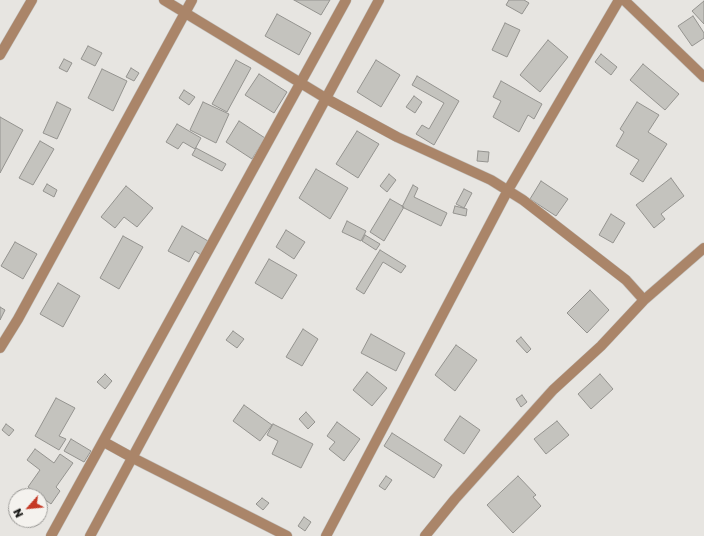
<!DOCTYPE html>
<html>
<head>
<meta charset="utf-8">
<style>
  body { margin:0 }
  #map { position:relative; width:704px; height:536px; overflow:hidden; background:#e7e5e1; font-family:"Golos Text",sans-serif }
  canvas { display:block }
  .north { position:absolute; left:8px; top:488px; width:40px; height:40px; box-sizing:border-box; background:#f4f2ee; border:1px solid #9c9b98; border-radius:50%; rotate:243deg; font-size:11px; font-weight:700; line-height:16px; text-align:center; color:#191917 }
  .north::after { content:''; display:block; margin:auto; width:14px; height:18px; background:#c53925; clip-path:polygon(50% 0,100% 100%,50% 72%,0 100%) }
</style>
</head>
<body>
<div id="map">
<canvas width="704" height="536"></canvas>
<div class="north">N</div>
</div>
<script>
const g = document.querySelector('canvas').getContext('2d');
g.lineJoin = 'round';
function fillPath(path, color) {
  g.fillStyle = color;
  g.fill(path, 'evenodd');
}
function shape(rows) {
  const path = new Path2D();
  for (const r of rows) {
    path.moveTo(r[0], r[1]);
    for (let i = 2; i < r.length; i += 2) path.lineTo(r[i], r[i + 1]);
  }
  return path;
}
function stroke(path, color, width, dash) {
  g.strokeStyle = color;
  g.lineWidth = width;
  g.lineCap = dash ? 'butt' : 'round';
  g.setLineDash(dash || []);
  g.stroke(path);
}
const building = shape([
  [294,0,330,0,321,15,294,0],
  [509,0,524,0,529,3,522,14,506,5,509,0],
  [704,1,704,24,692,11,704,1],
  [277,14,311,33,299,55,265,36,277,14],
  [693,16,704,33,704,38,692,46,678,26,693,16],
  [505,23,520,30,507,57,492,50,505,23],
  [548,40,568,57,540,92,520,75,548,40],
  [88,46,102,53,95,66,81,59,88,46],
  [601,54,617,67,611,75,595,62,601,54],
  [64,59,72,63,67,72,59,68,64,59],
  [236,60,251,68,227,112,212,104,236,60],
  [376,60,400,75,381,107,357,92,376,60],
  [643,64,679,94,665,110,630,80,643,64],
  [131,68,139,73,134,81,126,77,131,68],
  [102,69,127,81,113,111,88,98,102,69],
  [259,74,287,92,274,113,245,95,259,74],
  [417,76,459,101,434,145,416,134,422,125,429,129,444,103,412,85,417,76],
  [501,81,542,104,534,119,528,115,519,132,493,117,501,101,493,97,501,81],
  [184,90,195,97,189,105,179,98,184,90],
  [414,96,422,102,415,113,406,107,414,96],
  [57,102,71,109,57,139,43,133,57,102],
  [203,102,229,114,216,143,190,130,203,102],
  [637,102,659,115,648,132,667,144,643,182,630,174,639,160,616,146,624,132,620,129,637,102],
  [0,117,23,130,0,173,0,117],
  [239,121,265,138,252,159,226,142,239,121],
  [177,124,201,138,195,149,183,142,178,149,166,142,177,124],
  [357,131,379,144,358,178,336,164,357,131],
  [40,141,54,149,33,185,19,178,40,141],
  [196,148,226,164,222,171,192,155,196,148],
  [478,151,489,152,488,162,477,161,478,151],
  [316,169,348,188,330,219,299,198,316,169],
  [389,174,396,180,387,192,380,186,389,174],
  [671,178,684,196,661,214,665,219,654,228,636,205,671,178],
  [541,181,568,199,556,216,530,199,541,181],
  [47,184,57,190,54,197,43,191,47,184],
  [413,185,418,188,414,197,447,213,441,226,402,207,413,185],
  [126,186,153,208,137,227,124,217,115,228,101,217,126,186],
  [464,189,472,193,464,208,456,204,464,189],
  [390,199,404,207,384,241,370,232,390,199],
  [455,206,467,209,466,216,453,213,455,206],
  [611,214,625,223,613,243,599,235,611,214],
  [347,221,366,231,361,241,342,232,347,221],
  [182,226,208,241,201,255,195,251,189,262,168,251,182,226],
  [286,230,305,242,294,259,276,247,286,230],
  [365,235,380,244,376,250,362,241,365,235],
  [123,236,143,247,119,289,100,278,123,236],
  [15,242,37,254,23,279,1,266,15,242],
  [380,250,406,266,401,273,383,262,364,294,356,289,380,250],
  [269,259,297,275,282,299,255,283,269,259],
  [58,283,80,296,63,327,40,314,58,283],
  [590,290,609,310,587,333,567,313,590,290],
  [0,307,5,310,0,320,0,307],
  [303,329,318,339,302,366,286,357,303,329],
  [233,331,244,339,237,348,226,340,233,331],
  [371,334,405,353,396,371,361,353,371,334],
  [521,337,531,349,527,353,516,341,521,337],
  [456,345,477,360,455,391,435,375,456,345],
  [367,372,387,388,372,406,353,390,367,372],
  [105,374,112,381,105,389,97,382,105,374],
  [600,374,613,389,591,409,578,394,600,374],
  [522,395,527,402,521,407,516,399,522,395],
  [56,398,75,408,59,436,66,439,59,450,35,436,56,398],
  [244,405,272,425,260,441,233,421,244,405],
  [306,412,315,422,308,429,299,419,306,412],
  [460,416,480,430,464,454,444,440,460,416],
  [557,421,569,435,546,454,534,439,557,421],
  [337,422,360,439,344,461,329,449,335,442,327,436,337,422],
  [6,424,14,430,9,436,2,430,6,424],
  [273,424,313,444,301,468,272,454,278,441,267,435,273,424],
  [392,433,442,465,434,478,384,446,392,433],
  [71,439,91,451,84,462,64,451,71,439],
  [35,449,54,463,60,454,73,463,56,487,60,491,51,504,28,487,40,470,27,460,35,449],
  [386,476,392,480,385,490,379,486,386,476],
  [518,476,536,495,533,497,541,506,513,533,487,505,518,476],
  [262,498,269,503,263,510,256,504,262,498],
  [304,517,311,522,305,531,298,526,304,517]
]);
fillPath(building, '#c4c3be');
stroke(building, '#94938f', 1);
const minor = shape([
  [164,0,327,99,397,137,491,180,523,200,626,280,644,300],
  [624,0,704,77],
  [0,55,32,0],
  [0,348,18,319,192,0],
  [104,442,133,458,287,536],
  [51,536,346,0],
  [90,536,379,0],
  [326,536,508,190,619,0],
  [425,536,455,499,553,390,601,346,644,300,704,248]
]);
stroke(minor, '#c2c0bd', 11);
stroke(minor, '#aa8569', 10);
</script>
</body>
</html>
